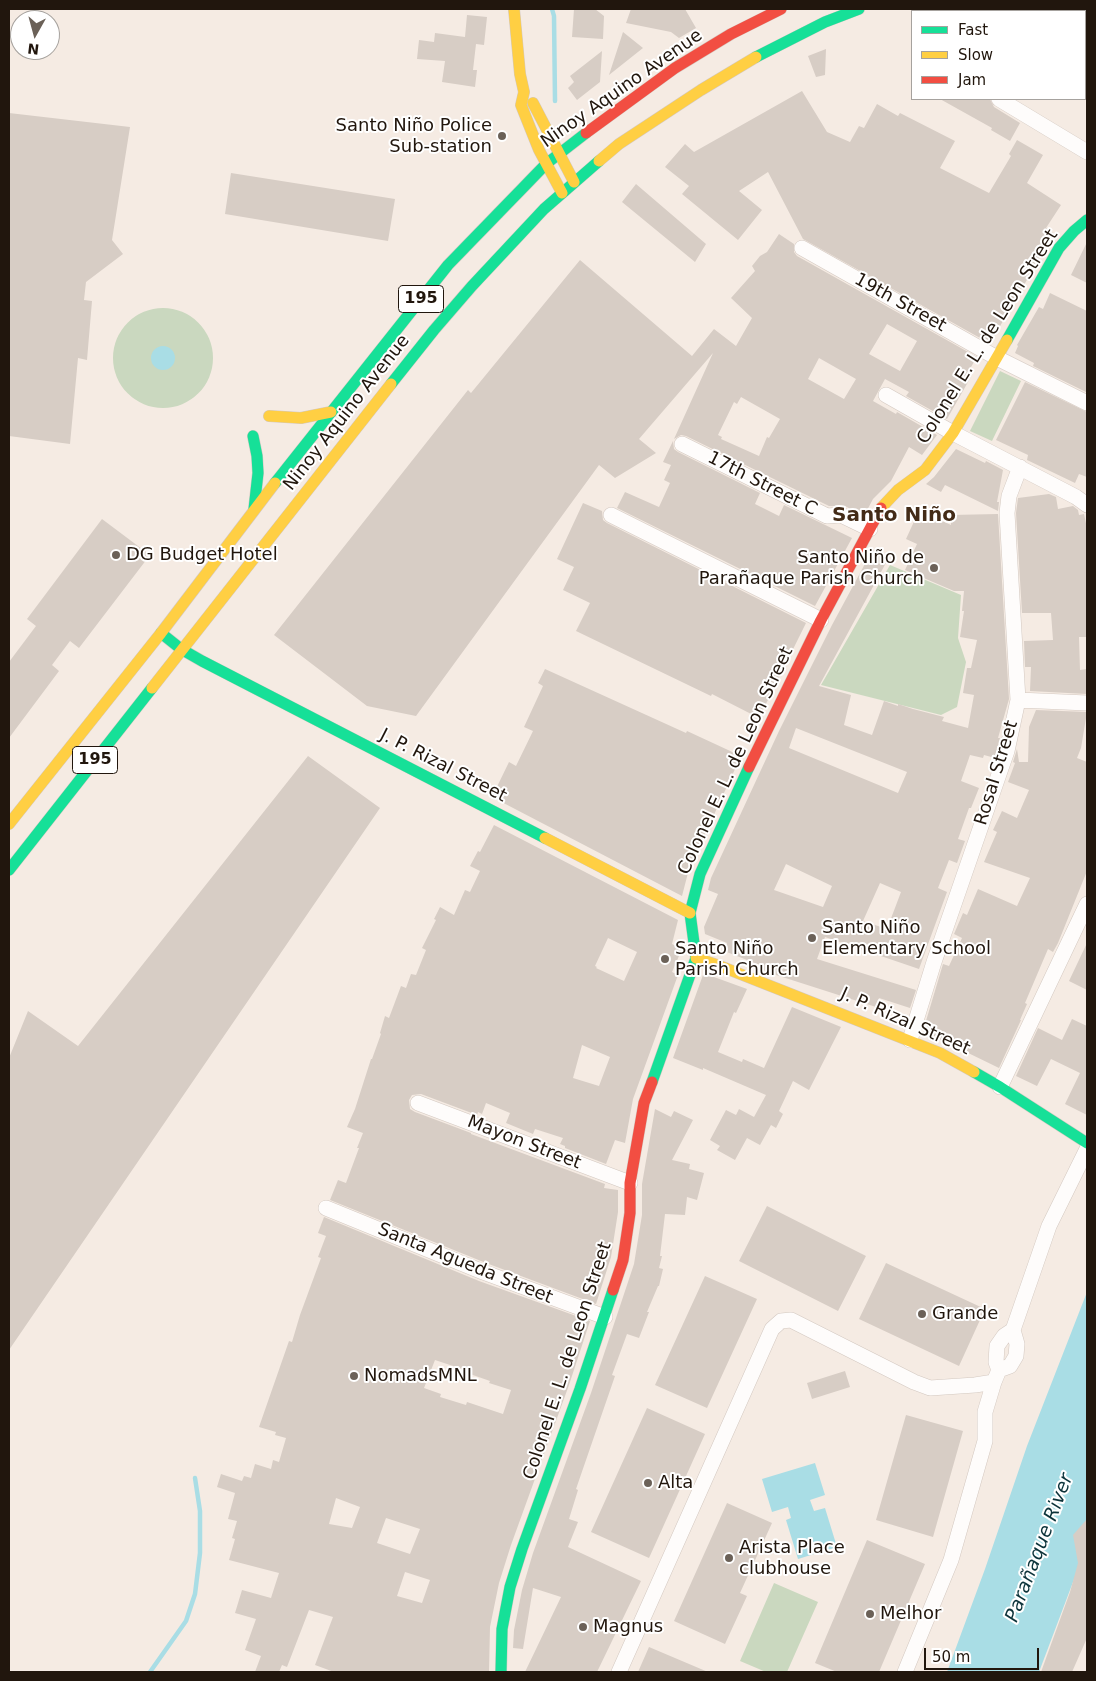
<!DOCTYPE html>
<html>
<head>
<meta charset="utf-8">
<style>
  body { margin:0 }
  #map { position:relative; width:1096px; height:1681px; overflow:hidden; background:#f5ebe3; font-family:"DejaVu Sans",sans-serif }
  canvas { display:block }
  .frame { position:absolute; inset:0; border:10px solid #21160d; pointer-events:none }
  .legend { position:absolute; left:911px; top:10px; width:175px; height:90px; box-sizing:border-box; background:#fff; border:1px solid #a6a29e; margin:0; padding:6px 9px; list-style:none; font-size:15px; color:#21160d }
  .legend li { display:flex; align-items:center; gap:10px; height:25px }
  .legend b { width:25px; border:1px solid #a6a29e }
  .north { position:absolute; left:10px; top:10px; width:50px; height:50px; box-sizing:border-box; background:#fff; border:1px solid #a6a29e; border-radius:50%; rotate:187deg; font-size:14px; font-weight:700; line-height:20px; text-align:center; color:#21160d }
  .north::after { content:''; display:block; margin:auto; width:18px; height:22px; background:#6b6158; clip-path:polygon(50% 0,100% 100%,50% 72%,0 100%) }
  .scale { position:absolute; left:924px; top:1648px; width:115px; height:22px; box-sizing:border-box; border:2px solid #21160d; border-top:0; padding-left:6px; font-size:15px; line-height:18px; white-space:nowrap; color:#21160d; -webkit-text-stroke:4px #fff; paint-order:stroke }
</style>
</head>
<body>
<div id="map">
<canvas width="1096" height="1681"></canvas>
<div class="frame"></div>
<ul class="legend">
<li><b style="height:6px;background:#16e098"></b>Fast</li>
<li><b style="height:6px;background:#ffcf43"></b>Slow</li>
<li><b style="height:6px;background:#f24e42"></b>Jam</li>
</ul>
<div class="north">N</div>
<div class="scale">50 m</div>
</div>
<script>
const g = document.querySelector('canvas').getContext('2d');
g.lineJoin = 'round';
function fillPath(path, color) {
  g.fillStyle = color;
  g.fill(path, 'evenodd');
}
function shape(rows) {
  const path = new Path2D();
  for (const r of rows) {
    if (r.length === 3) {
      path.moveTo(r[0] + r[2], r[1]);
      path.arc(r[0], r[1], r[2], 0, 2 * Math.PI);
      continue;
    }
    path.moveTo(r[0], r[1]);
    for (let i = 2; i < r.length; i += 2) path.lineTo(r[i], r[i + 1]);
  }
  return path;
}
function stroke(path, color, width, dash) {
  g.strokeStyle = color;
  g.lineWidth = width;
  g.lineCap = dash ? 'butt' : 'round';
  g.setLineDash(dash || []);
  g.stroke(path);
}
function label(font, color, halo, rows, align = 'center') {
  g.font = font + ' "DejaVu Sans",sans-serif';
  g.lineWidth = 4;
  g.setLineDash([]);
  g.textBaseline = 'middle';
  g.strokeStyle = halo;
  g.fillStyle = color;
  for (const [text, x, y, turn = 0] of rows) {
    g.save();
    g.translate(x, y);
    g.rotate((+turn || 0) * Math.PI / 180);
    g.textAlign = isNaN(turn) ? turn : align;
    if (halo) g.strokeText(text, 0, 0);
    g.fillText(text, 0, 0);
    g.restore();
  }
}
fillPath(shape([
  [163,358,50],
  [1000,371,1021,381,992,441,970,431],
  [890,565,961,595,958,638,966,662,957,707,941,715,821,685],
  [774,1583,818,1602,787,1672,766,1672,740,1661]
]), '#cad8bf');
fillPath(shape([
  [163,358,12],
  [1087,1292,1087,1545,1039,1672,947,1672,985,1569,1027,1446],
  [815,1463,825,1495,810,1500,814,1511,825,1508,837,1547,798,1559,786,1520,791,1518,788,1507,772,1512,762,1479]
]), '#a9dde5');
stroke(shape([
  [552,9,554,16,555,101],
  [150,1672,186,1621,195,1594,200,1553,200,1511,195,1478]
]), '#a9dde5', 4.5);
fillPath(shape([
  [574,9,595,9,604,16,603,39,572,37],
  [631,9,685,9,696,28,679,38,671,32,626,23],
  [467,15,487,17,484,45,476,44,473,70,477,70,475,87,442,82,445,61,417,59,419,40,434,42,435,33,465,37],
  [623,32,643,48,609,75],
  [826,49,825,75,816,77,808,56],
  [602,51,600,82,577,100,568,88,574,82,570,76],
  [802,91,827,132,850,142,859,126,864,128,877,104,898,116,900,113,955,141,940,168,989,193,1011,156,1009,154,1017,140,1043,155,1027,183,1061,205,1046,228,1055,234,1049,242,996,333,995,332,989,343,803,239,768,172,739,191,762,210,738,240,682,194,689,186,665,167,685,144,694,152],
  [940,99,990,99,994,107,1020,123,1010,141,991,130,992,128],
  [9,113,130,127,112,240,123,254,86,282,84,300,92,301,87,360,78,358,70,444,9,436],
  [231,173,395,199,388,241,225,214],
  [636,184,706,244,695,262,622,202],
  [779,234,794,244,794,252,797,256,977,357,968,372,972,375,947,419,906,396,909,392,885,379,873,401,896,414,897,412,937,435,922,455,909,447,891,481,873,499,864,516,845,506,829,506,686,436,681,435,674,439,713,353,639,439,656,453,615,478,599,465,416,716,367,706,274,635,468,390,471,393,580,260,692,356,714,329,736,346,752,318,731,298,755,271,752,266,760,256,767,252],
  [887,324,917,341,900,371,869,354],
  [819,358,856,379,844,399,808,379],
  [741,397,780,419,769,438,767,437,759,456,721,439,722,437,718,435,734,402,737,404],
  [1087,242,1087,283,1071,275],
  [1050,293,1087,311,1087,388,1086,392,1033,366,1034,363,1015,353,1018,346,1017,345,1039,307,1043,309],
  [1025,382,1087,412,1087,477,1079,474,1075,483,1027,460,1028,455,996,440],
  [673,441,674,449,678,452,760,493,755,504,779,516,784,505,852,538,815,606,617,508,625,492,659,507,670,483,664,480,671,465,663,462],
  [956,449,985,463,986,461,1003,470,997,502,999,502,998,511,945,485,941,492,926,484,934,477],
  [1049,494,1056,497,1058,509,1073,506,1078,510,1079,515,1084,514,1087,528,1087,637,1079,637,1080,670,1087,669,1087,694,1030,691,1031,667,1025,667,1024,641,1053,640,1051,613,1022,613,1016,513,1018,498],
  [583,503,602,511,603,520,607,523,806,623,759,718,712,694,711,696,576,631,590,603,563,590,574,567,557,559],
  [998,514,1009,699,998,738,1000,738,995,758,984,755,983,758,970,755,961,781,979,788,971,808,969,808,958,839,965,841,957,863,949,860,938,888,947,892,919,969,825,937,817,959,916,990,910,1008,879,998,876,1007,773,974,758,968,760,965,724,951,727,943,705,934,704,927,718,894,708,890,711,878,779,731,832,625,873,549,887,556,887,561,819,686,851,695,844,725,872,735,884,701,898,706,898,704,913,709,944,717,942,721,968,728,974,695,963,693,967,668,971,668,977,640,960,637,964,611,962,611,964,591,954,591,905,570,917,544,906,539,917,515,929,515,951,525,951,515],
  [796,728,907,772,898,793,789,748],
  [786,864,832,886,823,907,774,890],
  [880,883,901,892,887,929,863,921],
  [102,519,150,555,79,648,70,641,52,665,59,671,9,738,9,662,36,626,27,619],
  [545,669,686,733,687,731,741,756,689,869,682,896,492,797,509,762,516,766,533,731,524,727,543,686,538,683],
  [1036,710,1087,712,1081,748,1077,758,1087,762,1087,871,1058,943,1053,952,1048,949,1025,1003,1027,1004,1020,1020,1021,1020,999,1068,923,1031,943,964,949,966,962,938,954,934,963,913,967,915,978,889,1017,906,1030,878,984,862,997,832,993,830,1002,811,1017,818,1029,790,1008,782,1015,763,1013,762,1017,749,1019,762,1028,762,1029,727],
  [308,756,380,808,9,1350,9,1058,28,1011,78,1046],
  [494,825,678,920,672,944,682,949,672,972,678,975,633,1099,625,1143,615,1140,606,1164,565,1148,565,1146,560,1144,563,1138,535,1129,533,1134,506,1123,510,1113,486,1103,482,1114,478,1112,477,1115,421,1094,412,1095,409,1100,410,1109,415,1112,471,1133,471,1134,605,1184,604,1188,618,1190,618,1212,611,1257,596,1304,486,1263,330,1200,338,1180,346,1183,359,1148,357,1148,363,1133,347,1127,355,1109,371,1059,372,1059,381,1034,380,1033,385,1016,389,1018,401,986,406,988,411,974,416,975,426,950,422,948,436,920,434,919,440,907,454,915,465,890,470,892,480,871,470,866,478,851,480,852],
  [608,938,637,952,624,981,596,968,597,967,595,966],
  [582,1045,610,1057,599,1086,573,1078],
  [1087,943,1087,990,1069,981],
  [703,975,714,977,747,989,736,1013,734,1012,718,1052,742,1062,743,1059,764,1068,792,1007,841,1027,809,1090,793,1081,779,1111,783,1114,776,1128,771,1125,760,1145,747,1138,735,1160,717,1150,720,1146,710,1140,726,1110,736,1115,739,1109,754,1117,766,1095,703,1068,703,1070,673,1058],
  [1072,1019,1087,1026,1087,1115,1065,1104,1080,1073,1051,1059,1037,1086,1016,1076,1038,1028,1062,1040],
  [655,1109,671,1117,674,1111,693,1120,672,1160,690,1164,689,1169,704,1173,697,1200,687,1197,685,1215,665,1214,660,1256,662,1256,659,1268,663,1269,659,1286,658,1286,647,1312,649,1312,639,1338,627,1334,612,1375,615,1376,576,1489,578,1490,569,1519,578,1522,568,1547,641,1581,597,1672,525,1672,561,1597,533,1588,523,1649,513,1648,514,1630,522,1590,533,1553,591,1393,634,1264,642,1215,642,1184],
  [767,1206,866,1256,838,1311,739,1261],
  [324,1217,479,1281,590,1321,569,1385,511,1545,499,1583,490,1627,489,1672,334,1672,315,1665,333,1617,309,1610,287,1667,282,1665,279,1672,255,1672,261,1656,245,1650,256,1619,235,1613,242,1590,271,1598,279,1573,229,1560,235,1539,232,1538,237,1521,228,1519,235,1493,217,1487,221,1474,242,1481,244,1476,251,1478,255,1464,271,1469,273,1460,279,1462,286,1438,275,1435,276,1432,259,1427,289,1341,292,1342,300,1315,321,1258,318,1257,326,1236,318,1233],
  [435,1360,471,1372,470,1374,490,1381,489,1383,511,1390,503,1414,467,1402,466,1405,440,1397,441,1394,424,1388],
  [336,1498,360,1507,352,1528,329,1524],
  [386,1518,420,1529,410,1554,377,1543],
  [405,1572,430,1580,422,1603,397,1596],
  [886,1263,985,1309,959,1366,859,1319],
  [705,1276,757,1299,707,1408,655,1385],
  [845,1371,850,1387,812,1399,807,1383],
  [647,1408,705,1434,649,1558,591,1532],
  [906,1415,963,1431,933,1537,876,1520],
  [727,1503,772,1523,740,1593,747,1596,725,1644,674,1621],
  [1087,1519,1087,1638,1072,1672,1041,1672,1070,1592,1078,1563,1073,1535],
  [867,1540,925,1564,879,1672,837,1672,815,1663],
  [649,1647,708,1672,638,1672]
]), '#d7cdc5');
const street = shape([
  [999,99,1087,152],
  [802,248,997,358,1087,403],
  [886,395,953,433,1076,497,1087,505],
  [682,444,827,516,841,515,870,529],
  [611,515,821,620],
  [1018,700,1087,703],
  [910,1040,934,962,1007,751,1018,700,1007,513,1009,496,1020,467],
  [1000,1087,1087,904],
  [418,1103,630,1183],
  [326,1208,483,1272,605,1317],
  [999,1370,996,1362,997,1346,1004,1336,1013,1330,1049,1226,1087,1149],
  [619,1672,772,1329,781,1321,791,1320,914,1382,930,1388,975,1385,994,1382],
  [905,1672,951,1560,985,1441,985,1412,994,1382,999,1370,1010,1366,1016,1356,1017,1344,1013,1330]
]);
const fast = shape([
  [756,57,825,22,859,9],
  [1007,340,1059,248,1074,231,1087,220],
  [391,384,434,330,472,286,544,209,599,161],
  [253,436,257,456,258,473,254,509],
  [275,483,448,265,546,164,586,133],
  [161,633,181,649,202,661,545,838],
  [9,870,152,688],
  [974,1072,1000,1087,1087,1143],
  [652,1082,696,958,690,913,700,874,749,767],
  [501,1672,502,1629,510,1587,522,1549,580,1389,613,1290]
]);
const slow = shape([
  [514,9,520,74,524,92,521,105,539,150,562,193],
  [533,103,574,182],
  [599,161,619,144,701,90,756,57],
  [269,416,301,418,331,412],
  [881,508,898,490,925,470,953,433,1007,340],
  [152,688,391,384],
  [9,824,161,633,275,483],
  [545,838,690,913],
  [696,958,720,966,940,1053,974,1072]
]);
const jam = shape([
  [586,133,675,68,731,34,781,9],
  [749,767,821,620,881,508],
  [613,1290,623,1260,630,1213,630,1183,644,1103,652,1082]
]);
stroke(street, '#d3c8c0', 16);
stroke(fast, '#d3c8c0', 12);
stroke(slow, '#d3c8c0', 12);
stroke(jam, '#d3c8c0', 12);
stroke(street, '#fefcfb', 15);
stroke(fast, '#16e098', 11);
stroke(slow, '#ffcf43', 11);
stroke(jam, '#f24e42', 11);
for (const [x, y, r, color] of [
  [502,136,5,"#6b6158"],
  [116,555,5,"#6b6158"],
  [934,568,5,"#6b6158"],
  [812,938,5,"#6b6158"],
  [665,959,5,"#6b6158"],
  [922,1314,5,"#6b6158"],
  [354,1376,5,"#6b6158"],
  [648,1483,5,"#6b6158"],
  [729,1558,5,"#6b6158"],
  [870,1614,5,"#6b6158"],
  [583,1627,5,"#6b6158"]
]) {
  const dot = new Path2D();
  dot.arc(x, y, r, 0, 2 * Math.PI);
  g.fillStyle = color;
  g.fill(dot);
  stroke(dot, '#fff', 2);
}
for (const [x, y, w] of [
  [421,299,45],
  [95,760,45]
]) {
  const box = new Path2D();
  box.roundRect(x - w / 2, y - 13.5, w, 27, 4);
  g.fillStyle = '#fff';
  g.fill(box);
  stroke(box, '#21160d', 1);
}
label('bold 16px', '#21160d', null, [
  ["195",421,299],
  ["195",95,760]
]);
label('18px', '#21160d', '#fff', [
  ["Ninoy Aquino Avenue",622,89,-35],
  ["19th Street",900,303,29],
  ["Colonel E. L. de Leon Street",988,337,-58],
  ["Ninoy Aquino Avenue",347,413,-52],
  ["17th Street C",762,484,27],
  ["Colonel E. L. de Leon Street",736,761,-65],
  ["J. P. Rizal Street",443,766,27],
  ["Rosal Street",997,773,-73],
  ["J. P. Rizal Street",905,1022,24],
  ["Mayon Street",524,1143,21],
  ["Santa Agueda Street",465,1264,22],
  ["Colonel E. L. de Leon Street",568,1361,-72]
]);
label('18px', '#21160d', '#fff', [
  ["Santo Niño Police",492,126,"right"],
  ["Sub-station",492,147,"right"],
  ["DG Budget Hotel",126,555],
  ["Santo Niño de",924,558,"right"],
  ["Parañaque Parish Church",924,579,"right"],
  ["Santo Niño",822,928],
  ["Elementary School",822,949],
  ["Santo Niño",675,949],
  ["Parish Church",675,970],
  ["Grande",932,1314],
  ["NomadsMNL",364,1376],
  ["Alta",658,1483],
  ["Arista Place",739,1548],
  ["clubhouse",739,1569],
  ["Melhor",880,1614],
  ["Magnus",593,1627]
], 'left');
label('italic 19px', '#0c333a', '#fff', [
  ["Parañaque River",1040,1548,-69]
]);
label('bold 20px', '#432b17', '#fff', [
  ["Santo Niño",894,516]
]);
</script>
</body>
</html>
